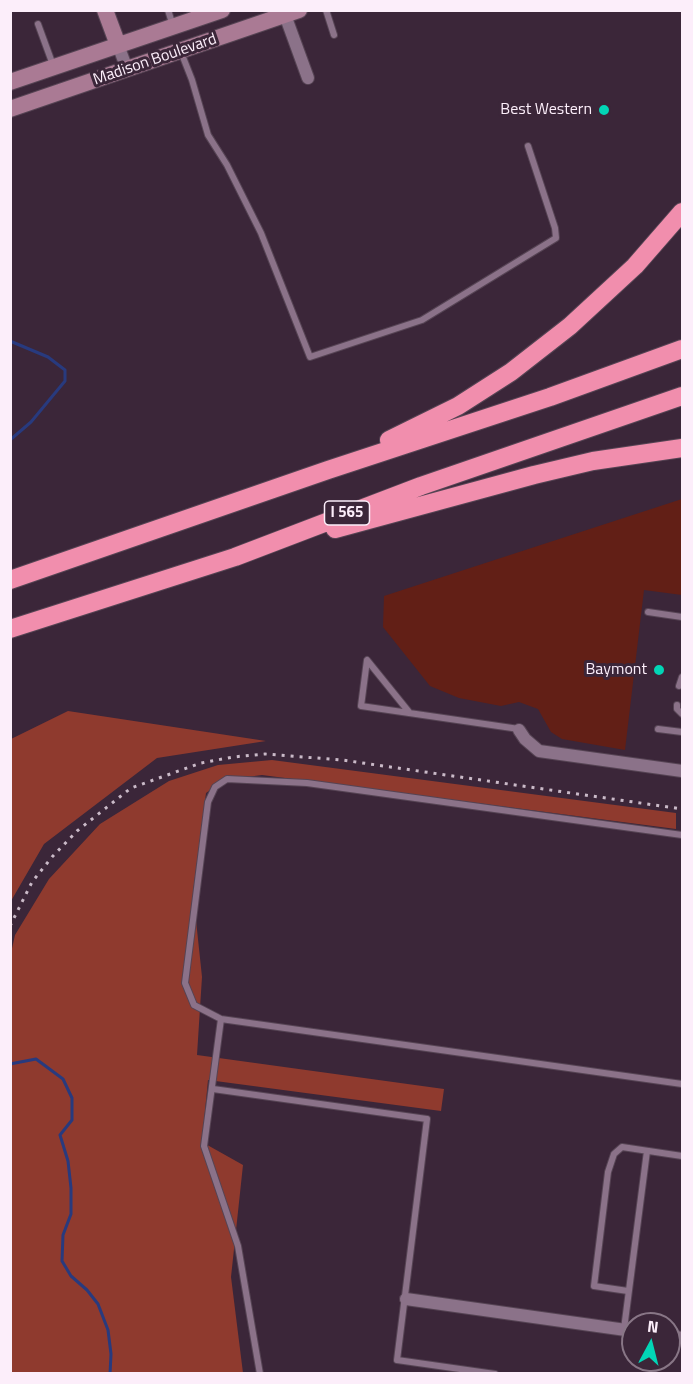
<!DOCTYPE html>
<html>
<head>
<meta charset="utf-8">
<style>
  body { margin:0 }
  #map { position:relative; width:693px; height:1384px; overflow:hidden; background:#3b2639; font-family:"Titillium Web",sans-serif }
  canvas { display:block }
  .frame { position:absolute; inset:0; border:12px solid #fceefa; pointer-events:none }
  .north { position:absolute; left:621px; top:1312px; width:60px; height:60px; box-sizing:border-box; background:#3b2639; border:2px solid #887686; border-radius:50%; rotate:7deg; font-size:16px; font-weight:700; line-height:24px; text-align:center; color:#fceefa }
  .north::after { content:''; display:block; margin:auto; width:21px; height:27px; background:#02d5b6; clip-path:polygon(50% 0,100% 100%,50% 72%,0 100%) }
</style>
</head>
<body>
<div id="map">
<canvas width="693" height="1384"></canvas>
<div class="frame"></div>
<div class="north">N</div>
</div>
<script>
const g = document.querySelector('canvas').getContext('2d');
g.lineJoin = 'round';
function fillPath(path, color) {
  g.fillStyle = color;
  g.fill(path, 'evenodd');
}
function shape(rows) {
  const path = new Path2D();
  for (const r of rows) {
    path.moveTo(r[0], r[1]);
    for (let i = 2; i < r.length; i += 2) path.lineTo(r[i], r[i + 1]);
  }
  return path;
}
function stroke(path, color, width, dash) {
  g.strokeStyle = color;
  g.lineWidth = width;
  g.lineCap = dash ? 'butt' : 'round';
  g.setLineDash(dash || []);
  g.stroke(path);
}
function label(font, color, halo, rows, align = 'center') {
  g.font = font + ' "Titillium Web",sans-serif';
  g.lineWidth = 6;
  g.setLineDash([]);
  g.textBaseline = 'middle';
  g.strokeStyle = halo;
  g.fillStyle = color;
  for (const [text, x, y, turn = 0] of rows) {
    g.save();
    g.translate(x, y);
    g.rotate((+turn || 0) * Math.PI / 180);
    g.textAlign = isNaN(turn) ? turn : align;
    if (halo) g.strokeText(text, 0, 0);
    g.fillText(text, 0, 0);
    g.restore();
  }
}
fillPath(shape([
  [682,499,682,595,644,590,625,750,562,739,551,732,538,709,519,702,501,706,459,698,430,686,383,627,384,596]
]), '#621f16');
fillPath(shape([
  [68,711,266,741,157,758,44,844,11,901,11,739],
  [272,760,676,813,676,829,262,775,224,780,206,793,193,892,202,977,197,1055,444,1089,441,1111,208,1080,202,1142,243,1165,231,1277,243,1373,11,1374,11,953,15,935,49,879,100,824,169,781,218,765]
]), '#8f3a2e');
stroke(shape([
  [10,341,48,357,65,370,65,381,31,422,10,440],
  [10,1064,36,1059,63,1079,72,1098,72,1120,60,1135,68,1161,71,1188,71,1214,63,1235,62,1261,71,1276,87,1290,98,1304,108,1330,111,1354,110,1374]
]), '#283a7e', 3);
const lane = shape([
  [168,10,173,26],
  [326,10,334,35],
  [38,24,53,65],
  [181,52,192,80,208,135,227,165,261,233,310,357,422,320,556,238,555,228,528,146],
  [648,612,682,617],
  [679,686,682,677],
  [677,705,677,709,682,714],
  [409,712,367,660,361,706,519,729],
  [658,729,682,732],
  [221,1019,194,1005,185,983,208,802,215,787,227,779,307,783,682,835],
  [213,1089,427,1119,397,1360,495,1374],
  [628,1291,594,1286,608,1172,614,1154,622,1147,682,1156],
  [624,1329,647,1151],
  [260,1374,238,1246,204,1146,221,1019,682,1084]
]);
const street = shape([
  [285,15,308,78],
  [118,45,127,69],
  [519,730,525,739,539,751,682,771],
  [406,1299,633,1331],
  [669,1336,682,1338]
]);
const secondary = shape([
  [105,10,118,45],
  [10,82,222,10],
  [10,109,299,10]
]);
const highway = shape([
  [389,440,458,406,511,372,570,326,635,266,682,212],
  [335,529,534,475,593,461,682,448],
  [10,580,328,470,550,397,682,349],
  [10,629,235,557,421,486,682,396]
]);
stroke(lane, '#564454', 8);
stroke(street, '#564454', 14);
stroke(secondary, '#564454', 18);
stroke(highway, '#564454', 20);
stroke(lane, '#8b7289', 6);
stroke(street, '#8b7289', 12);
stroke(secondary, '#aa7a94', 16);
stroke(highway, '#f18ead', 18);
stroke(shape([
  [10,926,32,882,52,857,77,831,131,788,201,763,233,757,265,754,342,760,682,809]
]), '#cabac8', 3, [3, 6]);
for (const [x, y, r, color] of [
  [604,110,6,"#02d5b6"],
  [659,670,6,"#02d5b6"]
]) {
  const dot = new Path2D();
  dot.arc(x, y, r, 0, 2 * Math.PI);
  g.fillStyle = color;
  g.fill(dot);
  stroke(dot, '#3b2639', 2);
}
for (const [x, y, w] of [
  [347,513,45]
]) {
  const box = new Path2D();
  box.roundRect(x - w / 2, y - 12, w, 24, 4.5);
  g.fillStyle = '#3b2639';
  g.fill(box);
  stroke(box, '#fceefa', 1.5);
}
label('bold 15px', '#fceefa', null, [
  ["I 565",347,513]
]);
label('16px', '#fceefa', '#3b2639', [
  ["Madison Boulevard",155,60,-19]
]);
label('16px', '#fceefa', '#3b2639', [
  ["Best Western",592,110],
  ["Baymont",647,670]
], 'right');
</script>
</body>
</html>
